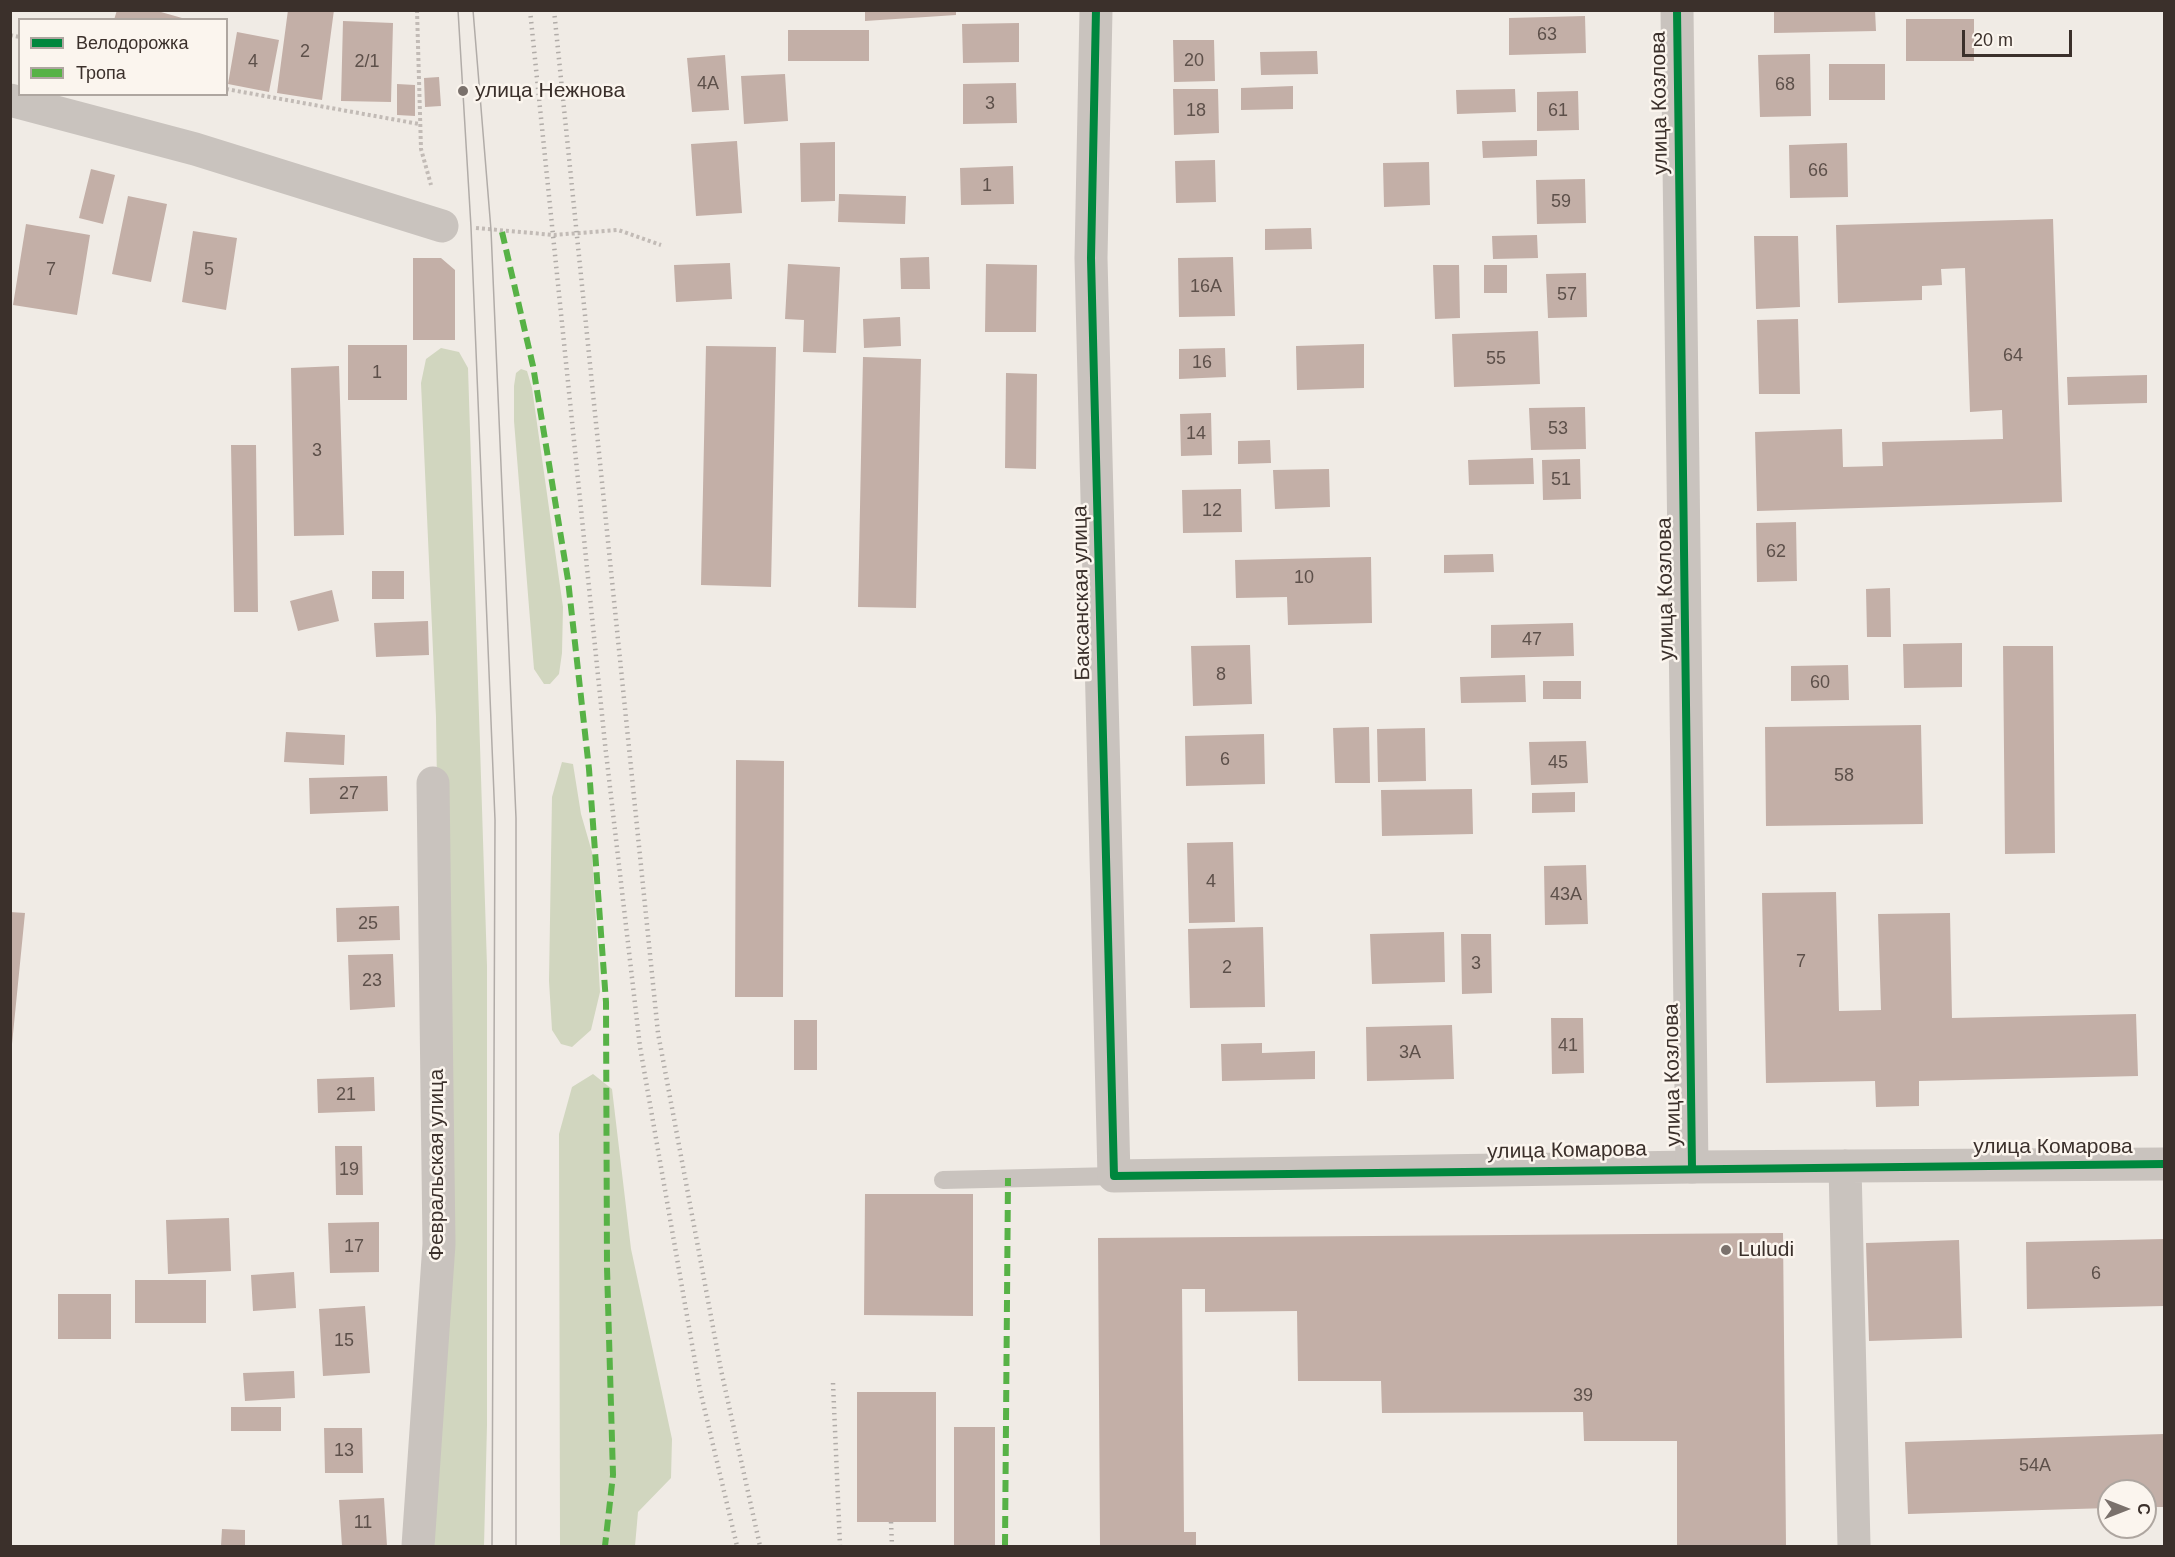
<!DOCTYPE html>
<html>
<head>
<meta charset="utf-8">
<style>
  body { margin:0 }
  #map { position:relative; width:2175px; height:1557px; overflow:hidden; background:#f0ebe5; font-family:Arial,sans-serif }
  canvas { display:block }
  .frame { position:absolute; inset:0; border:12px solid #3b302b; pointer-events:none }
  .legend { position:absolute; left:18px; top:18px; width:210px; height:78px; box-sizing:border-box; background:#fbf5ee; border:2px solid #aea6a0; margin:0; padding:8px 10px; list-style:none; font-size:18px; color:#3b302b }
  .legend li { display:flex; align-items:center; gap:12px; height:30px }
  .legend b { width:30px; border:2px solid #aea6a0 }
  .north { position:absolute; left:2097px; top:1479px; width:60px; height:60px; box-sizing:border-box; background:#fbf5ee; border:2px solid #aea6a0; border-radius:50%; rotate:90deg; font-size:16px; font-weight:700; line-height:24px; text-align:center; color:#3b302b }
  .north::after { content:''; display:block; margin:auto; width:21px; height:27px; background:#7a716c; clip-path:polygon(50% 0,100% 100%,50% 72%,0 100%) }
  .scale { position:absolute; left:1962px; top:30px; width:110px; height:27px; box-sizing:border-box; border:3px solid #3b302b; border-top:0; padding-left:8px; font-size:18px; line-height:21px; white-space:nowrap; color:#3b302b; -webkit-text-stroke:4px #fbf5ee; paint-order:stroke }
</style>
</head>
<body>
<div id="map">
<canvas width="2175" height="1557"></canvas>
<div class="frame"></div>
<ul class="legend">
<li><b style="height:8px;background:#00873e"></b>Велодорожка</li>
<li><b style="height:8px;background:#57b246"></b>Тропа</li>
</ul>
<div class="north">С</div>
<div class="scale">20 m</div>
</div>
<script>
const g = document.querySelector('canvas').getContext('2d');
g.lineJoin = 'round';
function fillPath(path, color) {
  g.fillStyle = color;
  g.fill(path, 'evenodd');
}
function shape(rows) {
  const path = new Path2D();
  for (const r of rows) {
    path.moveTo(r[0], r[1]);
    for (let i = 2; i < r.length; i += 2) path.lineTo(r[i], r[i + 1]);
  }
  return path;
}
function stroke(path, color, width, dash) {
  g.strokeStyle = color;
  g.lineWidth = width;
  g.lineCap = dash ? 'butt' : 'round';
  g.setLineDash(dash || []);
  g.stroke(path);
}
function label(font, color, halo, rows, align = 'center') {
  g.font = font + ' Arial,sans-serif';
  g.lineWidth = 5;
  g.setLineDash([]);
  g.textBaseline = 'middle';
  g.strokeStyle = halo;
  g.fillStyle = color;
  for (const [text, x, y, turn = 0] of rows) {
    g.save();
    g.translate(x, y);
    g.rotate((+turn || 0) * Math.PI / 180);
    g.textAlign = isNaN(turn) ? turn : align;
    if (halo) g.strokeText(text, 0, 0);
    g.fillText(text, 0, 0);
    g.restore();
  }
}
fillPath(shape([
  [441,348,459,352,468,368,487,966,487,1425,484,1546,431,1546,445,1328,436,717,421,383,426,359],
  [521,369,527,371,532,388,563,607,562,653,559,674,550,684,544,684,534,669,514,421,514,386,516,373],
  [562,762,573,764,581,814,592,852,600,992,591,1030,572,1047,561,1044,552,1030,549,981,552,797],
  [593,1074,612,1089,631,1249,672,1439,671,1478,638,1512,635,1546,560,1546,559,1134,572,1087]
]), '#d1d6bf');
fillPath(shape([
  [117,10,154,10,189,20,114,20],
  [288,10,334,10,322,100,277,93],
  [865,10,956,10,956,15,865,21],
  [1774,10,1875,10,1876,31,1774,33],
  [1585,16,1586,53,1509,55,1509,18],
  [1906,19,1974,19,1974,61,1906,61],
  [343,21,393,23,391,102,341,101],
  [1019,23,1019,62,963,63,962,24],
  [788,30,869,30,869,61,788,61],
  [237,32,279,40,269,92,228,84],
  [1173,40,1214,40,1215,81,1174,82],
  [1317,51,1318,74,1261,75,1260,52],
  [1810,54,1811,116,1760,117,1758,55],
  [725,55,729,110,692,112,687,58],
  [1829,64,1885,64,1885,100,1829,100],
  [785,74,788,121,744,124,741,76],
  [439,77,441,106,425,107,424,78],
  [1016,83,1017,123,963,124,963,84],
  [397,84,415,85,415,116,397,115],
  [1293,86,1293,109,1241,110,1241,88],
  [1173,89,1218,89,1219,133,1174,135],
  [1515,89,1516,112,1457,114,1456,90],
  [1578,91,1579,130,1537,131,1537,92],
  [1537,140,1537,156,1483,158,1482,141],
  [737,141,742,213,696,216,691,144],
  [835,142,835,201,801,202,800,143],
  [1847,143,1848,197,1790,198,1789,145],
  [1215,160,1216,202,1176,203,1175,161],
  [1429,162,1430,205,1384,207,1383,163],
  [1013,166,1014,204,961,205,960,168],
  [91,169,115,175,103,224,79,218],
  [1585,179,1586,223,1537,224,1536,180],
  [839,194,906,196,905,224,838,222],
  [128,196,167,204,151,282,112,274],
  [2053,219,2062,502,1757,511,1755,432,1842,429,1843,467,1883,466,1882,442,2003,439,2002,410,1970,412,1965,268,1941,269,1942,285,1922,286,1922,300,1838,303,1836,225],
  [26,224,90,235,77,315,13,305],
  [1311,228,1312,249,1265,250,1265,229],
  [193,231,237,238,226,310,182,302],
  [1537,235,1538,258,1493,259,1492,236],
  [1754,236,1798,236,1800,307,1756,309],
  [929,257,930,289,901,289,900,258],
  [1233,257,1235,316,1179,317,1178,258],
  [413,258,441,258,455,270,455,340,413,340],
  [730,263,732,299,676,302,674,265],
  [788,264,840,267,836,353,803,352,804,320,785,319],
  [986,264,1037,265,1036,332,985,332],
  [1433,265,1459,265,1460,318,1435,319],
  [1484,265,1507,265,1507,293,1484,293],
  [1586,273,1587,317,1548,318,1546,274],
  [900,317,901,346,864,348,863,319],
  [1798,319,1800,394,1759,394,1757,320],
  [1538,331,1540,384,1454,387,1452,334],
  [1364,344,1364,388,1297,390,1296,346],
  [348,345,407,345,407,400,348,400],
  [706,346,776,347,771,587,701,585],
  [1225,348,1226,377,1179,379,1179,349],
  [863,357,921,359,916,608,858,607],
  [339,366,344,535,294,536,291,368],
  [1006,373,1037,374,1036,469,1005,468],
  [2147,375,2147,403,2068,405,2067,377],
  [1585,407,1586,449,1531,450,1529,408],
  [1211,413,1212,455,1181,456,1180,414],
  [1270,440,1271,463,1238,464,1238,441],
  [231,445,256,445,258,612,234,612],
  [1533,458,1534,484,1469,485,1468,460],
  [1580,459,1581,499,1543,500,1542,460],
  [1329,469,1330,507,1275,509,1273,470],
  [1241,489,1242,532,1183,533,1182,490],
  [1796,522,1797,581,1757,582,1756,523],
  [1493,554,1494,572,1444,573,1444,555],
  [1371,557,1372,623,1288,625,1287,597,1236,598,1235,560],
  [372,571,404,571,404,599,372,599],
  [1890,588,1891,637,1867,637,1866,589],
  [332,590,339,621,298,631,290,601],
  [428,621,429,655,376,657,374,623],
  [1573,623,1574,656,1491,658,1491,625],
  [1962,643,1962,687,1904,688,1903,644],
  [1250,645,1252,704,1193,706,1191,646],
  [2003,646,2053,646,2055,853,2005,854],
  [1848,665,1849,700,1791,701,1791,666],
  [1525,675,1526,702,1461,703,1460,677],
  [1543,681,1581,681,1581,699,1543,699],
  [1921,725,1923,824,1766,826,1765,727],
  [1369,727,1370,783,1335,783,1333,728],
  [1425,728,1426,781,1378,782,1377,729],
  [286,732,345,735,344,765,284,762],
  [1264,734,1265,784,1186,786,1185,736],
  [1586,741,1588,783,1531,785,1529,742],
  [736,760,784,761,783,997,735,997],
  [387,776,388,811,310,814,309,778],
  [1472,789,1473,834,1382,836,1381,790],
  [1575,792,1575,812,1532,813,1532,793],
  [1233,842,1235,922,1189,923,1187,843],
  [1586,865,1588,924,1545,925,1544,866],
  [1836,892,1839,1011,1881,1010,1878,914,1950,913,1952,1018,2136,1014,2138,1076,1919,1081,1919,1106,1876,1107,1875,1081,1766,1083,1762,893],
  [399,906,400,940,337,942,336,908],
  [10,912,25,913,12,1044,10,1044],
  [1263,927,1265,1007,1190,1008,1188,929],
  [1444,932,1445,982,1372,984,1370,934],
  [1461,934,1491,934,1492,993,1462,994],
  [393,954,395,1007,350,1010,348,955],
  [1551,1018,1583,1018,1584,1073,1552,1074],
  [794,1020,817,1020,817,1070,794,1070],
  [1452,1025,1454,1079,1367,1081,1366,1027],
  [1262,1043,1262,1053,1315,1051,1315,1079,1222,1081,1221,1044],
  [374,1077,375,1111,318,1113,317,1079],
  [335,1146,362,1146,363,1195,336,1195],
  [865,1194,973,1194,973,1316,864,1315],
  [229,1218,231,1271,168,1274,166,1220],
  [379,1222,379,1272,330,1273,328,1223],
  [1783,1233,1786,1546,1677,1546,1677,1441,1584,1441,1583,1412,1382,1413,1381,1381,1298,1381,1297,1311,1205,1312,1205,1289,1182,1289,1184,1532,1196,1532,1196,1546,1100,1546,1098,1238],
  [2164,1239,2164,1306,2027,1309,2026,1242],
  [1959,1240,1962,1338,1869,1341,1866,1243],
  [294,1272,296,1308,253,1311,251,1275],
  [135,1280,206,1280,206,1323,135,1323],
  [58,1294,111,1294,111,1339,58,1339],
  [365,1306,370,1373,323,1376,319,1309],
  [294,1371,295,1398,245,1401,243,1373],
  [857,1392,936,1392,936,1522,857,1522],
  [231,1407,281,1407,281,1431,231,1431],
  [954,1427,995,1427,995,1546,954,1546],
  [324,1428,362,1428,363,1473,325,1473],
  [2164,1434,2164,1507,2145,1507,2145,1491,2109,1491,2109,1508,1908,1514,1905,1442],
  [384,1498,387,1546,342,1546,339,1500],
  [222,1529,245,1530,245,1546,221,1546]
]), '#c3afa7');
stroke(shape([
  [417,10,421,149,431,185],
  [10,35,20,37],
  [226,89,419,124],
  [476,228,554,235,618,230,661,245]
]), '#c2bbb6', 4, [3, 3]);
stroke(shape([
  [943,1180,1114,1176]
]), '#c9c3be', 18);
stroke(shape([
  [1096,10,1091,258,1114,1176,1692,1167],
  [10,100,195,149,442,226],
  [418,1546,439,1244,433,783]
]), '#c9c3be', 33);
stroke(shape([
  [1677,10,1692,1167,2164,1164],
  [1845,1166,1854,1546]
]), '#c9c3be', 33);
stroke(shape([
  [458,10,471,227,495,820,492,1546],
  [473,10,491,230,516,818,516,1546]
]), '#b1aca8', 1.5);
stroke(shape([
  [530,10,605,744,640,1047,700,1390,737,1546],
  [554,10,658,1033,721,1370,760,1546],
  [833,1383,840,1546],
  [891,1522,892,1546]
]), '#b1aca8', 4.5, [1.5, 4.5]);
stroke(shape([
  [502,232,533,366,568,580,589,769,606,1002,607,1268,613,1475,605,1546],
  [1005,1546,1008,1178]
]), '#57b246', 6, [12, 6]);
stroke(shape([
  [1096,10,1091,258,1114,1176,2164,1164],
  [1677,10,1692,1167]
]), '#00873e', 8);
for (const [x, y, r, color] of [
  [463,91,6,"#7a716c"],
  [1726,1250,6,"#7a716c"]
]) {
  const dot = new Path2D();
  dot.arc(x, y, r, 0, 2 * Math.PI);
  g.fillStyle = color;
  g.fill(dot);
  stroke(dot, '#fbf5ee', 2);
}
label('18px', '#5d504a', null, [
  ["63",1547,35],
  ["2",305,52],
  ["20",1194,61],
  ["4",253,62],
  ["2/1",367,62],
  ["4А",708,84],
  ["68",1785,85],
  ["3",990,104],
  ["18",1196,111],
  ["61",1558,111],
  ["66",1818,171],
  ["1",987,186],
  ["59",1561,202],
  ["7",51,270],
  ["5",209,270],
  ["16А",1206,287],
  ["57",1567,295],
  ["64",2013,356],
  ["55",1496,359],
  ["16",1202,363],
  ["1",377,373],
  ["53",1558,429],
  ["14",1196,434],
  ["3",317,451],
  ["51",1561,480],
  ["12",1212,511],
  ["62",1776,552],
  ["10",1304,578],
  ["47",1532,640],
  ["8",1221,675],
  ["60",1820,683],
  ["6",1225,760],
  ["45",1558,763],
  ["58",1844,776],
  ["27",349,794],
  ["4",1211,882],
  ["43А",1566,895],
  ["25",368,924],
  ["7",1801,962],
  ["3",1476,964],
  ["2",1227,968],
  ["23",372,981],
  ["41",1568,1046],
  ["3А",1410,1053],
  ["21",346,1095],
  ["19",349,1170],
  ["17",354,1247],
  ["6",2096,1274],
  ["15",344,1341],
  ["39",1583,1396],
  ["13",344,1451],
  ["54А",2035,1466],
  ["11",363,1523]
]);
label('21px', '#3b302b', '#fbf5ee', [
  ["улица Нежнова",475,91],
  ["Luludi",1738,1250]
], 'left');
label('21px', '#3b302b', '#fbf5ee', [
  ["улица Козлова",1660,103,-91],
  ["улица Козлова",1666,589,-91],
  ["Баксанская улица",1082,593,-91],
  ["улица Козлова",1673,1075,-91],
  ["улица Комарова",2053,1147],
  ["улица Комарова",1567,1151,-1],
  ["Февральская улица",437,1165,-90]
]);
</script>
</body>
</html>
